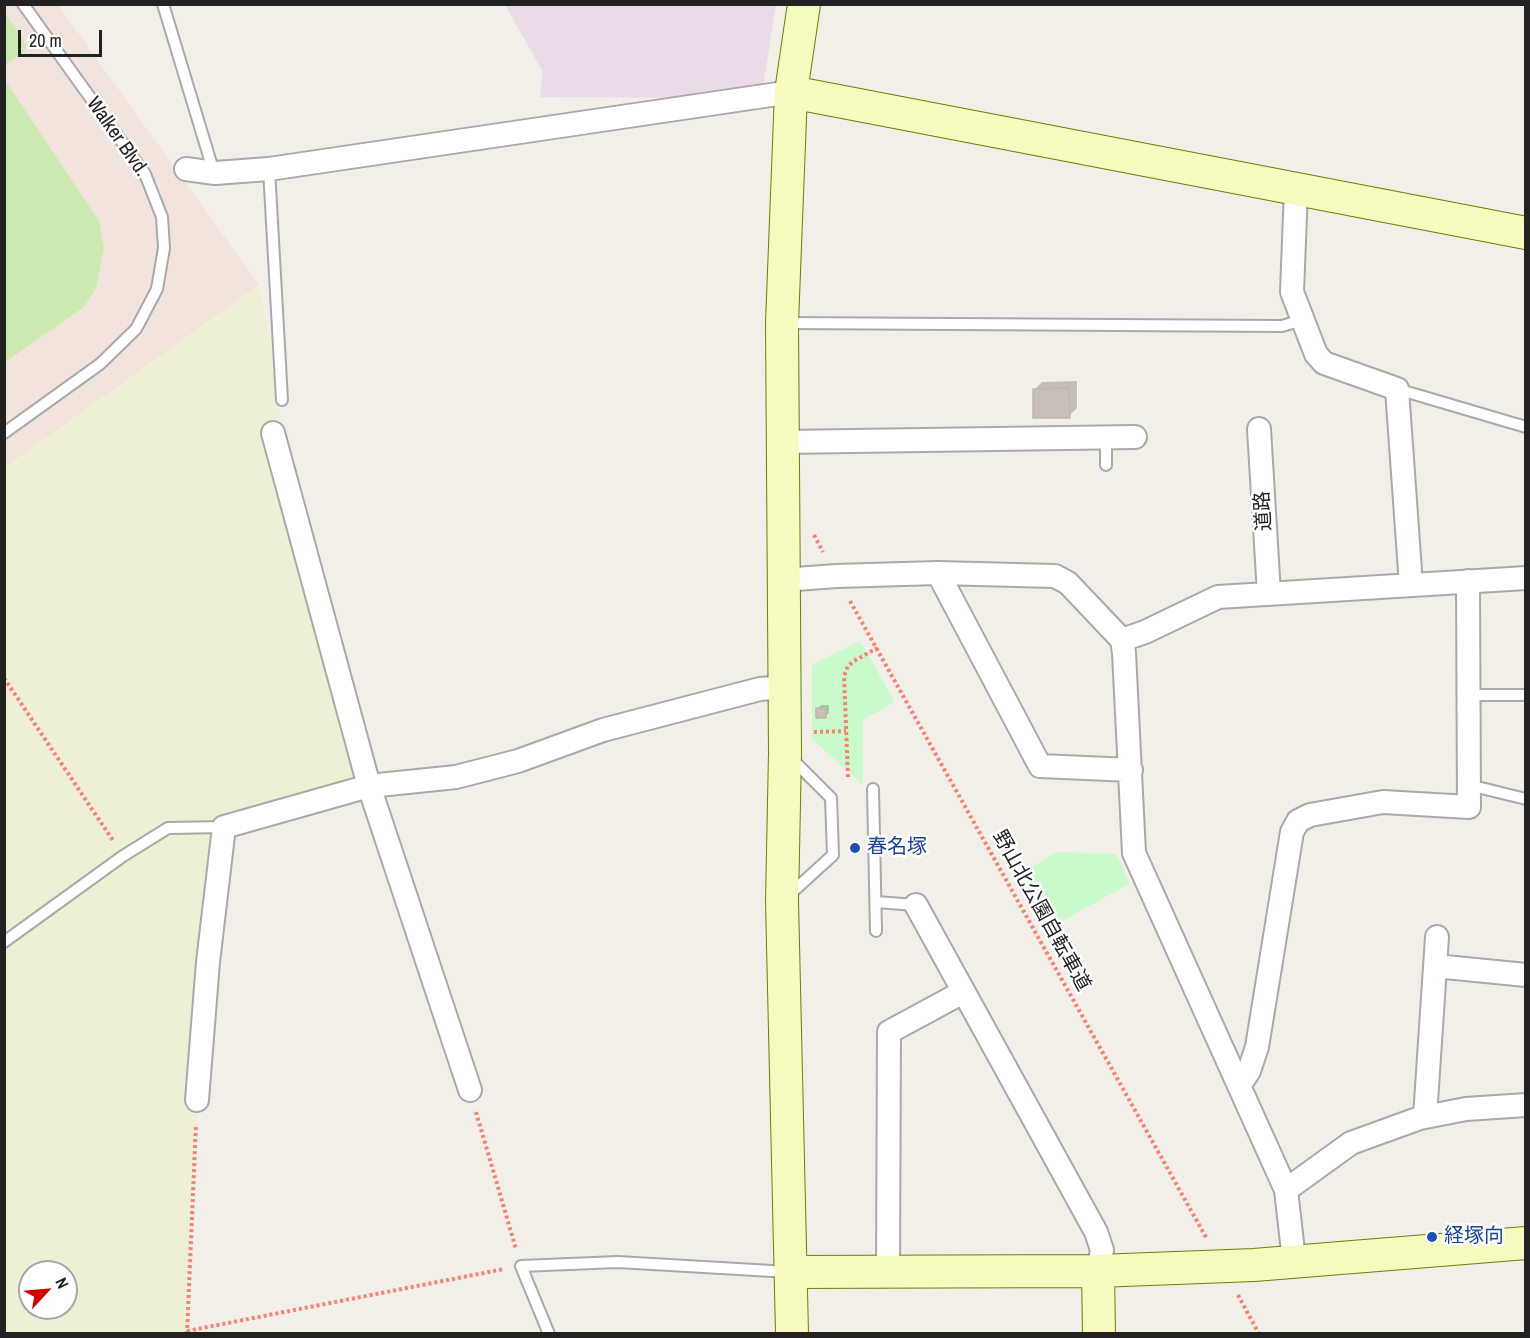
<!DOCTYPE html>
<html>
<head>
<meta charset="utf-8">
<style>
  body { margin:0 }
  #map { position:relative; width:1530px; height:1338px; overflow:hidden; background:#f2efe9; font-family:"Archivo Narrow",sans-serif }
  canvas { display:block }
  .frame { position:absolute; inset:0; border:6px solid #222; pointer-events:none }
  .north { position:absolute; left:18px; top:1260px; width:60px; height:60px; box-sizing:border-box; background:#fff; border:2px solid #a7a7a7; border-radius:50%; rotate:64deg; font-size:16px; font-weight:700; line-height:24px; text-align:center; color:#222 }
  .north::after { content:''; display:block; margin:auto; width:21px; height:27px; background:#d40000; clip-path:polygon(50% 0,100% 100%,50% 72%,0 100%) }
  .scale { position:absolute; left:18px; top:30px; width:84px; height:27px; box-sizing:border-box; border:3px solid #222; border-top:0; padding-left:8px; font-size:18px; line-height:21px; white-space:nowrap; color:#222; -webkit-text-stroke:4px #fff; paint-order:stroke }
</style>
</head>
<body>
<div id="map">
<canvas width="1530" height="1338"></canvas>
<div class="frame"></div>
<div class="north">N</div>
<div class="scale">20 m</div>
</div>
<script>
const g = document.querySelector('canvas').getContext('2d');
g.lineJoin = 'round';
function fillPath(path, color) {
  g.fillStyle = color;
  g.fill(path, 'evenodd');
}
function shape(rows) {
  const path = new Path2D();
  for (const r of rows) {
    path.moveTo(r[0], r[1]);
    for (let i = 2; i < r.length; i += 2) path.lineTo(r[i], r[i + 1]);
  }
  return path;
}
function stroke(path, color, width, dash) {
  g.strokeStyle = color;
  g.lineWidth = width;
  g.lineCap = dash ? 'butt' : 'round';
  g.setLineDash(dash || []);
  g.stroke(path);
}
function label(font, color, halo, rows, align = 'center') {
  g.font = font + ' "Archivo Narrow","Noto Sans JP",sans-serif';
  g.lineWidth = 5;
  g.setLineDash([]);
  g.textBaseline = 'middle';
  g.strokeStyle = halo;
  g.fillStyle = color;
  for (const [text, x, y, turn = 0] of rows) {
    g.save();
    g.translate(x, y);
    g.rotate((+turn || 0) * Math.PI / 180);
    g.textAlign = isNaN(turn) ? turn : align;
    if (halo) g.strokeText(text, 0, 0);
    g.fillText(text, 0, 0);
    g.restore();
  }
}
fillPath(shape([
  [505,5,776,5,763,86,708,98,540,97,543,72]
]), '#ebdbe8');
fillPath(shape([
  [5,5,58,5,259,285,5,468]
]), '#f3e3dd');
fillPath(shape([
  [259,285,282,400,273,434,369,786,224,827,197,1100,187,1333,5,1333,4,468],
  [30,1272,66,1272,66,1308,30,1308]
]), '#eef0d5');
fillPath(shape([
  [4,12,27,45,23,53,5,65],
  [4,79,99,221,104,247,96,288,84,307,5,362]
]), '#cdebb0');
fillPath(shape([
  [860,641,895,702,863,720,863,785,812,739,812,665],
  [1057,852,1117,854,1129,884,1044,931,1013,878]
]), '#c8facc');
fillPath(shape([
  [1077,381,1077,408,1069,416,1035,389,1042,382],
  [821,705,829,705,829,713,825,716,817,709]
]), '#0003');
const building = shape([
  [1069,388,1070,418,1033,418,1033,389,1069,388],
  [816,708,826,708,826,718,816,718,816,708]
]);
fillPath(building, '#c7bfb8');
stroke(building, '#c4b6ab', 1.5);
const lane = shape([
  [163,4,214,173],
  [269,169,282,400],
  [786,323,1282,326,1302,320],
  [1397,389,1526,427],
  [4,433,100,364,136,329,157,289,164,248,162,217,145,174,23,4],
  [1106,437,1106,465],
  [1470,695,1526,695],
  [1469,785,1526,799],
  [873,789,876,931],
  [789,895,833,855,831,798,790,757],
  [876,902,916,905],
  [4,942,123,856,168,828,224,827],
  [549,1334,521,1266,618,1262,789,1272]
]);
const street = shape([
  [186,169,215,173,269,169,791,92],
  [1296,189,1292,292,1316,354,1324,363,1397,389,1411,585],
  [1259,429,1269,594],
  [273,433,369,786,470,1090],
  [783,442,1135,437],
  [938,573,1040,766,1131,770],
  [783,580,836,576,938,573,1055,576,1068,583,1122,640,1124,653,1134,853,1286,1190,1294,1260],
  [1122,640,1145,632,1218,597,1526,578],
  [916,905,1096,1232,1102,1250,1098,1271],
  [1435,966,1526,975],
  [1239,1086,1249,1071,1257,1047,1292,832,1298,821,1310,815,1383,802,1469,807,1468,581],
  [197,1100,208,962,224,827,369,786,456,777,518,761,603,730,760,689,785,687],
  [1425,1117,1437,937],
  [1286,1190,1351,1143,1420,1118,1466,1109,1526,1105],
  [888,1271,889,1032,963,992]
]);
const secondary = shape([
  [791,92,1526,233],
  [1098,1271,1099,1334],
  [792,1272,1098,1271,1254,1265,1526,1243],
  [792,1334,782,901,785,753,782,323,791,92,804,4]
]);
stroke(lane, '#a9a9a9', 14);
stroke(street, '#a9a9a9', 26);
stroke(secondary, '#707d05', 34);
stroke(shape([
  [814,535,823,552],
  [850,601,1207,1239],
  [4,678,114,842],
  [814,732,846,731],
  [848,777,844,676,848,666,854,661,877,648],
  [476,1112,516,1249],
  [1238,1295,1259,1334],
  [187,1331,504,1269],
  [187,1334,196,1124]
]), '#fa8072', 4, [3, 3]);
stroke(lane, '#fff', 10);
stroke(street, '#fff', 22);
stroke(secondary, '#f7fabf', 32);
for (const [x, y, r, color] of [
  [855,848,6,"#1a4fb4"],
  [1432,1237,6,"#1a4fb4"]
]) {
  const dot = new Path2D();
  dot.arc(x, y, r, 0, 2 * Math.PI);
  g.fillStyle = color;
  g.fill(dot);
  stroke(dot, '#fff', 2);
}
label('20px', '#222', '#fff', [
  ["Walker Blvd.",117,137,55],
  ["道路",1264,511,-93],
  ["野山北公園自転車道",1041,911,61]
]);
label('20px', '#164399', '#fff', [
  ["春名塚",867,848],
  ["経塚向",1444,1237]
], 'left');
</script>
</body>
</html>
